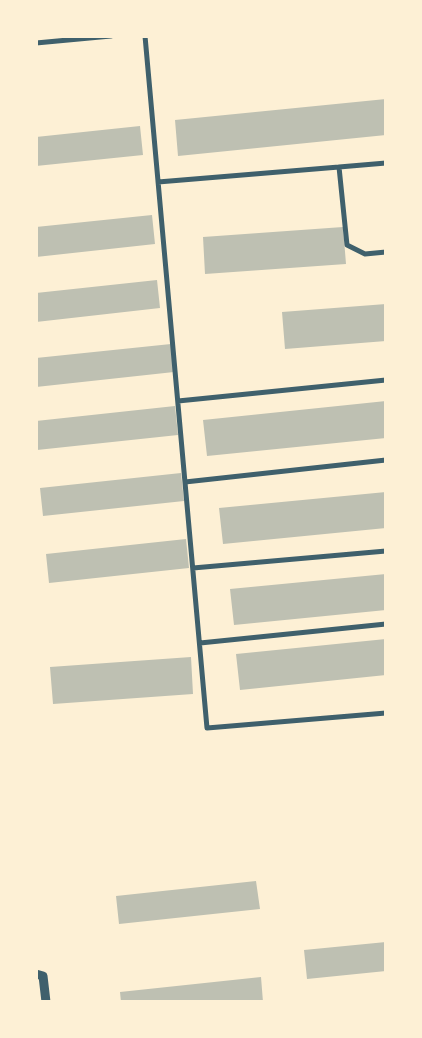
<!DOCTYPE html>
<html>
<head>
<meta charset="utf-8">
<style>
  body { margin:0 }
  #map { position:relative; width:422px; height:1038px; overflow:hidden; background:#fdf0d5; font-family:Rubik,sans-serif }
  canvas { display:block }
  .frame { position:absolute; inset:0; border:38px solid #fdf0d5; pointer-events:none }
</style>
</head>
<body>
<div id="map">
<canvas width="422" height="1038"></canvas>
<div class="frame"></div>
</div>
<script>
const g = document.querySelector('canvas').getContext('2d');
g.lineJoin = 'round';
function fillPath(path, color) {
  g.fillStyle = color;
  g.fill(path, 'evenodd');
}
function shape(rows) {
  const path = new Path2D();
  for (const r of rows) {
    path.moveTo(r[0], r[1]);
    for (let i = 2; i < r.length; i += 2) path.lineTo(r[i], r[i + 1]);
  }
  return path;
}
function stroke(path, color, width, dash) {
  g.strokeStyle = color;
  g.lineWidth = width;
  g.lineCap = dash ? 'butt' : 'round';
  g.setLineDash(dash || []);
  g.stroke(path);
}
fillPath(shape([
  [386,99,386,135,178,156,175,120],
  [140,126,143,155,36,166,36,137],
  [152,215,155,244,36,257,36,227],
  [343,227,346,264,205,274,203,237],
  [157,280,160,308,36,322,36,293],
  [386,304,386,341,285,349,282,312],
  [171,344,174,372,36,387,36,358],
  [386,401,386,438,207,456,203,420],
  [175,406,178,435,37,450,36,421],
  [181,473,184,501,43,516,40,488],
  [386,492,386,528,223,544,219,508],
  [186,539,189,568,49,583,46,554],
  [386,574,386,610,234,625,230,589],
  [386,639,386,675,240,690,236,654],
  [191,657,193,694,53,704,50,667],
  [256,881,260,909,119,924,116,896],
  [386,942,386,971,307,979,304,950],
  [261,977,263,1002,121,1002,120,992]
]), '#bec0b2');
stroke(shape([
  [145,36,207,728,386,713],
  [36,43,111,36],
  [386,163,339,167,347,245,365,254,386,252],
  [158,182,339,167],
  [178,401,386,380],
  [185,482,386,460],
  [193,568,386,551],
  [200,643,386,624]
]), '#3f606c', 5);
stroke(shape([
  [36,974,43,976,46,1002]
]), '#3f606c', 9);
</script>
</body>
</html>
